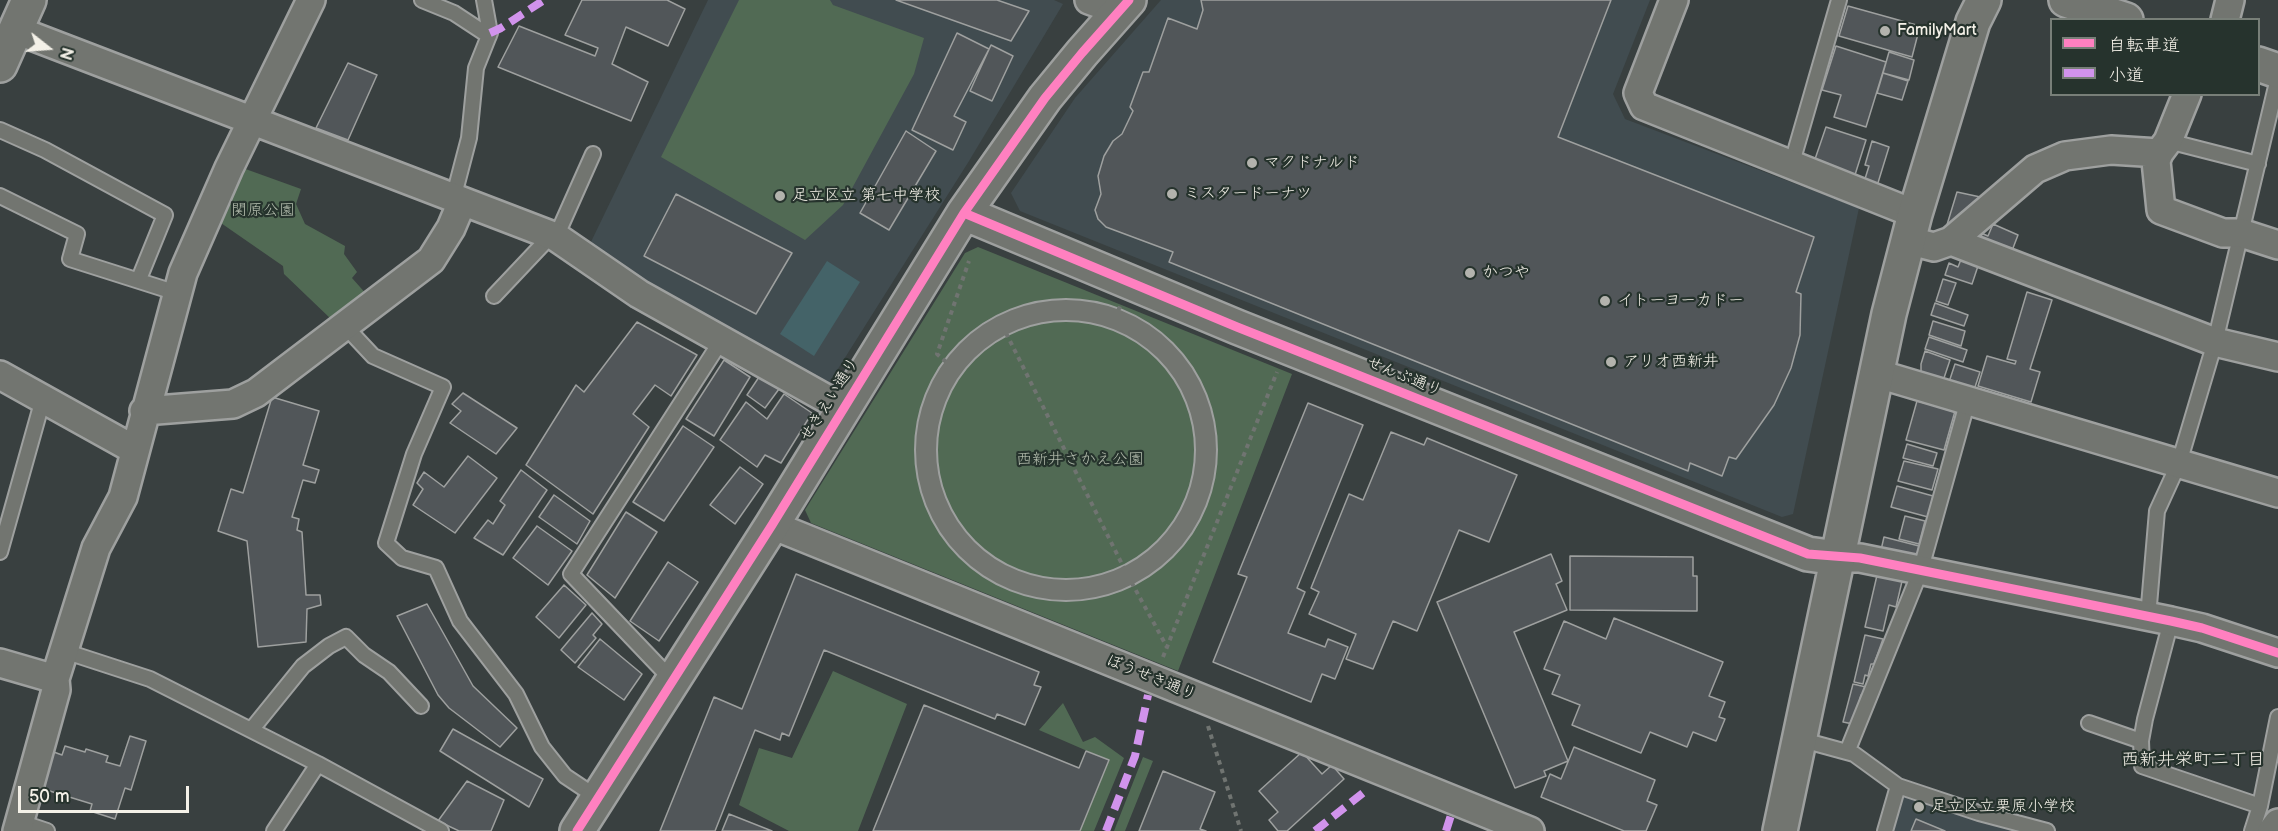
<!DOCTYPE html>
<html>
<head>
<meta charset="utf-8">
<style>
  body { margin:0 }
  #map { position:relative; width:2278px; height:831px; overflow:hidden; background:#394040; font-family:"Balsamiq Sans","Klee One",sans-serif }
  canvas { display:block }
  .legend { position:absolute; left:2050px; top:18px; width:210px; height:78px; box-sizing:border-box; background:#26332d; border:2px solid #787f78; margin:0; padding:8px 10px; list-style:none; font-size:18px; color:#f4f1e8 }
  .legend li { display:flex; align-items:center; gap:12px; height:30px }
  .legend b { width:30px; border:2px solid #787f78 }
  .north { position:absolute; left:18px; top:18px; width:60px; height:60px; -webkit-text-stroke:4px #26332d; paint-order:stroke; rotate:107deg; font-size:16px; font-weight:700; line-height:24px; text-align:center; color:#f4f1e8 }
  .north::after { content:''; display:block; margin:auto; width:21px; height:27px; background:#f4f1e8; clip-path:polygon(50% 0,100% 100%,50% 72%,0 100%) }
  .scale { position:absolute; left:18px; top:786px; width:171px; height:27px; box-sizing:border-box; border:3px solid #f4f1e8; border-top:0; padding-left:8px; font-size:18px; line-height:21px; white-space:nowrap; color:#f4f1e8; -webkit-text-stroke:4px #26332d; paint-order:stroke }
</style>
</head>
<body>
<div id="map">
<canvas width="2278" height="831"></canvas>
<ul class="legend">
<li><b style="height:8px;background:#ff80c0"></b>自転車道</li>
<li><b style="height:8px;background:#d193ec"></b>小道</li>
</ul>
<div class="north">N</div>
<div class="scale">50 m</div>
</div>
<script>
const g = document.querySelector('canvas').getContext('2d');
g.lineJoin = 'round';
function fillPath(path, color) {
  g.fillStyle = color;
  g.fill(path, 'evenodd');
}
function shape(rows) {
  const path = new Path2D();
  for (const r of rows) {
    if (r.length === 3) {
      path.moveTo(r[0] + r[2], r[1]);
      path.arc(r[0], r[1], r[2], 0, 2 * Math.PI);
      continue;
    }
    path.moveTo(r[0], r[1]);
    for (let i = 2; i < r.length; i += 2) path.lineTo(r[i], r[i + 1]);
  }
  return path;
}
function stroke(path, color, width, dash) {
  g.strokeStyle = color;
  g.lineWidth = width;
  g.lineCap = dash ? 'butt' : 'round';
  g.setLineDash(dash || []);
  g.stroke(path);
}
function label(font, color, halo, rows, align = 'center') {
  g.font = font + ' "Balsamiq Sans","Klee One",sans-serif';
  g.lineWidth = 4.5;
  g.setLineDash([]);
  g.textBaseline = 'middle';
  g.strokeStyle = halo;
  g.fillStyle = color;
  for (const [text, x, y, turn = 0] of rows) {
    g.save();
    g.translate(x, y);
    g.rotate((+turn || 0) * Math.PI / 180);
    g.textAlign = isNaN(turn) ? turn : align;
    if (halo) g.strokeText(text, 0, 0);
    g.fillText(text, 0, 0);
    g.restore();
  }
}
fillPath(shape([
  [708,0,1054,0,1063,4,969,161,829,383,822,382,631,274,615,259,589,246],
  [1161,0,1650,0,1613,94,1625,119,1859,208,1793,514,1782,517,1020,211,1011,193,1075,98],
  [1909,795,1964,815,2022,831,1891,831,1900,798]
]), '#414c50');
fillPath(shape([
  [739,0,830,0,833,5,924,38,914,74,843,205,805,240,661,157],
  [240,167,301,189,296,204,305,224,345,246,344,254,357,272,352,278,368,296,332,320,284,274,283,266,218,221],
  [978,247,1292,374,1178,671,811,523,805,510,965,253],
  [833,671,907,704,858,831,789,831,739,805,759,748,792,758],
  [1063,703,1083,742,1095,737,1124,758,1094,831,1080,831,1108,760,1039,730],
  [1143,757,1153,761,1125,831,1114,831]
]), '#516a54');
fillPath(shape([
  [827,261,860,282,814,356,780,334]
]), '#446368');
const building = shape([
  [582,0,667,0,685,9,668,46,626,27,612,64,648,82,631,121,498,67,519,26,595,56,598,48,565,35,582,0],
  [896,0,997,0,1029,11,1011,41,896,0],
  [1201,0,1611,0,1558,137,1814,237,1796,292,1801,294,1800,335,1791,368,1774,405,1736,459,1729,457,1722,476,1690,463,1688,471,1169,262,1173,252,1106,227,1098,219,1095,210,1101,194,1098,176,1104,156,1113,141,1122,134,1133,111,1130,107,1143,72,1149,72,1168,18,1197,29,1203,10,1201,0],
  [1848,6,1920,26,1912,57,1839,36,1848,6],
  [957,33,989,49,954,116,966,122,953,150,912,130,957,33],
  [991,45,1013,56,992,101,970,91,991,45],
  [1836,46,1886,62,1866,127,1834,117,1841,95,1822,90,1836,46],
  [1889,52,1914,60,1909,80,1883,73,1889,52],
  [348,63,377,75,348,140,316,128,348,63],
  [1883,73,1908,81,1902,100,1877,93,1883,73],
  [1826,127,1866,140,1854,178,1813,165,1826,127],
  [906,131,936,151,889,230,860,213,906,131],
  [1872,141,1889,147,1877,186,1864,182,1869,166,1865,165,1872,141],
  [1957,192,1985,198,1946,228,1957,192],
  [676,194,792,253,756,314,644,256,676,194],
  [1993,224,2018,235,2010,256,1978,243,1981,233,1988,236,1993,224],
  [1962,257,1979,263,1972,284,1945,275,1949,263,1958,267,1962,257],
  [1943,279,1956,283,1948,305,1936,301,1943,279],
  [2027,292,2052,300,2030,369,2040,372,2031,402,1978,386,1987,356,2015,364,2016,361,2007,359,2027,292],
  [1935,303,1968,315,1964,326,1931,315,1935,303],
  [1933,321,1965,331,1961,346,1929,335,1933,321],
  [637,322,697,355,671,396,655,385,633,414,649,427,593,514,526,465,576,385,584,392,637,322],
  [1929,337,1967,350,1963,362,1925,349,1929,337],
  [1925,351,1950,360,1942,384,1921,377,1921,364,1925,351],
  [724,360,750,377,714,436,686,419,724,360],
  [1955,364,1980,372,1973,393,1948,385,1955,364],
  [759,377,779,389,765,408,747,395,759,377],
  [463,393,517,428,496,454,450,423,461,411,452,404,463,393],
  [784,394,812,413,781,463,765,455,757,467,720,440,746,402,767,419,784,394],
  [272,397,319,411,303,465,319,470,315,483,303,480,292,517,299,519,297,530,302,532,306,595,320,595,321,605,307,609,306,642,258,647,247,541,218,531,231,489,243,493,272,397],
  [1917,401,1955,411,1944,450,1906,440,1917,401],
  [1308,403,1363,425,1297,588,1305,592,1288,633,1325,647,1328,639,1348,647,1335,679,1322,674,1311,702,1213,662,1247,577,1238,574,1308,403],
  [683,426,714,447,664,521,633,502,683,426],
  [1391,432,1424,445,1427,438,1517,475,1489,542,1459,530,1417,631,1393,621,1373,669,1346,659,1356,634,1309,614,1319,592,1311,588,1349,494,1363,500,1391,432],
  [1907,444,1937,453,1933,466,1903,458,1907,444],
  [468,456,497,478,455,533,413,505,423,489,417,483,424,472,444,487,468,456],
  [1904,461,1938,469,1932,490,1898,481,1904,461],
  [740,467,763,484,735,524,710,505,740,467],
  [521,470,547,490,503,555,474,538,488,520,493,524,505,505,500,501,521,470],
  [1897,486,1933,496,1928,517,1891,507,1897,486],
  [554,495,590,521,577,544,539,517,554,495],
  [626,512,657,532,615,598,587,575,626,512],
  [1905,516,1925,521,1919,544,1899,539,1905,516],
  [537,526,572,551,548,585,513,558,537,526],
  [1884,537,1919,546,1916,560,1881,550,1884,537],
  [1551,554,1562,581,1556,584,1567,610,1514,632,1568,761,1544,771,1546,776,1515,788,1437,602,1551,554],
  [1570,556,1693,557,1693,576,1697,576,1697,611,1570,610,1570,556],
  [668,562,698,582,659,641,630,621,668,562],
  [1878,571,1903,577,1896,607,1889,605,1883,631,1865,627,1878,571],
  [796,574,1039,672,1034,685,1041,687,1025,725,997,714,995,719,824,650,789,736,782,733,780,740,755,730,715,831,660,831,714,697,742,709,796,574],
  [564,585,586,605,559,638,536,617,564,585],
  [427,604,473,686,517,728,500,747,449,708,438,695,397,616,427,604],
  [592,613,602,624,593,635,596,638,575,663,561,650,592,613],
  [1614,618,1723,662,1709,696,1725,702,1719,717,1725,719,1716,741,1693,732,1687,747,1650,732,1641,753,1572,725,1580,705,1552,694,1560,675,1544,669,1564,621,1606,639,1614,618],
  [1865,635,1883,639,1874,664,1871,664,1868,676,1865,675,1863,684,1854,682,1865,635],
  [600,639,642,674,624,700,578,667,600,639],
  [1853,684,1866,687,1864,696,1861,695,1853,724,1843,722,1853,684],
  [924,705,1079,768,1086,751,1109,760,1080,831,873,831,924,705],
  [453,729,543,779,529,807,440,751,453,729],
  [130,736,146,741,131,790,125,788,115,819,90,811,92,804,40,788,51,751,62,755,65,746,85,752,86,749,108,756,106,762,120,766,130,736],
  [1574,747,1655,780,1647,801,1657,805,1646,831,1624,831,1541,797,1550,774,1561,779,1574,747],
  [1302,752,1322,774,1332,765,1344,779,1287,831,1278,831,1269,820,1278,812,1259,791,1302,752],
  [1163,771,1215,792,1200,829,1206,831,1139,831,1163,771],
  [467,781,504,800,491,831,459,831,438,821,467,781],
  [729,814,772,831,722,831,729,814],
  [1916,819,1945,831,1911,831,1916,819]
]);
fillPath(building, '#515659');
stroke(building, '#9ea09f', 1.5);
const service = shape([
  [422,0,454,13,489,36],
  [0,130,45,150,165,215,139,279],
  [2168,141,2258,164],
  [1791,166,1839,0],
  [0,196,77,234,70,259,177,293],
  [453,199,469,138,476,68,490,33,484,0],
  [556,237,593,154],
  [494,296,545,242,548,234],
  [344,325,373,356,443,387,414,454,386,543,402,558,436,568,460,621,516,694,542,747,565,776,598,798],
  [0,552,43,399],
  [2148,617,2157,511,2179,463,2215,342,2278,78],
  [2171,621,2145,719,2141,741,2142,766,2260,806],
  [64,651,150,679,318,764,441,831],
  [672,680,571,574,721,341],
  [2089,723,2141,741],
  [252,729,303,666,329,646,346,637,364,655,389,672,421,706],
  [1799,739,1854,754,1898,786,1979,813,2047,831],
  [1847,752,1920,572,1968,400],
  [20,822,47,831],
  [274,831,318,764],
  [1885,831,1898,786],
  [2252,831,2260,806,2278,717]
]);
const pedestrian = shape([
  [1066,450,140]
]);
const minor = shape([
  [1089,0,1119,11],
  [1674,0,1638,93,1644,106,1915,214],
  [2225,20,2230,0],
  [16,30,556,237,639,294,843,408],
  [2187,94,2168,141,2159,153,2156,161,2161,210,2223,233,2241,233,2278,245],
  [1907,240,1934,247,1951,241,2215,342,2278,357],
  [1951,241,2035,169,2065,156,2111,150,2159,153],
  [1875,373,2278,493],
  [0,375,135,450],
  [144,411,233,404,256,393,431,260,451,228,462,202],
  [772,525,1530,831],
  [1837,558,1860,558,2171,621,2202,628,2278,653],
  [0,663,55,679],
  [17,831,56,690,55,679,96,548,123,497,183,273,229,168,311,0],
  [2272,831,2278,823]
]);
const tertiary = shape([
  [0,65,29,0],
  [964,213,1237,327,1808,554,1837,558],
  [577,831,772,525,964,213,1045,98,1082,53,1129,0],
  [1780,831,1889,314,1915,214,1973,22,1984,0]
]);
const secondary = shape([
  [2066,0,2126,20],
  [2258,64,2278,71]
]);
stroke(service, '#9ea09f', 18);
stroke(pedestrian, '#9ea09f', 24);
stroke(minor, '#9ea09f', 32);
stroke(tertiary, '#9ea09f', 38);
stroke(secondary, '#9ea09f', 38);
stroke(shape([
  [1115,319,1120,306],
  [1002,325,1128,576,1167,647],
  [953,368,937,354,969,261],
  [1163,657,1277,372],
  [1208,726,1241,831]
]), '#707471', 4, [4.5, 4.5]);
stroke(service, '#727570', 14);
stroke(pedestrian, '#727570', 20);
stroke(minor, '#727570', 27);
stroke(tertiary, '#727570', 33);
stroke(secondary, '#727570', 33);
stroke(shape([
  [490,33,501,28,544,0],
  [1106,831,1135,756,1148,695],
  [1315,831,1363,793],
  [1446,831,1451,815]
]), '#d193ec', 8, [15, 8]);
stroke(shape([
  [964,213,1237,327,1808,554,1860,558,2171,621,2202,628,2278,653],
  [577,831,772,525,964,213,1045,98,1082,53,1129,0]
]), '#ff80c0', 9);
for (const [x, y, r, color] of [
  [1885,31,6,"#b3b3ad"],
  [1252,163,6,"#b3b3ad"],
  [1172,194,6,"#b3b3ad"],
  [780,196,6,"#b3b3ad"],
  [1470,273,6,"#b3b3ad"],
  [1605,301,6,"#b3b3ad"],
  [1611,362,6,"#b3b3ad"],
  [1919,807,6,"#b3b3ad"]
]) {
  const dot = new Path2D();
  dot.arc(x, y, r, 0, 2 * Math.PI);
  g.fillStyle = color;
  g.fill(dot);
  stroke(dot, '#26332d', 2);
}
label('16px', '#f4f1e8', '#26332d', [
  ["FamilyMart",1897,31],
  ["マクドナルド",1264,163],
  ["ミスタードーナツ",1184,194],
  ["足立区立 第七中学校",792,196],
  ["かつや",1482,273],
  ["イトーヨーカドー",1617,301],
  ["アリオ西新井",1623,362],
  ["足立区立栗原小学校",1931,807]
], 'left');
label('16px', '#b4bdae', '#26332d', [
  ["関原公園",263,211],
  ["西新井さかえ公園",1080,460]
]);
label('16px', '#f4f1e8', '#26332d', [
  ["せんぷ通り",1404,377,22],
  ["せきえい通り",830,400,-58],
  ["ぼうせき通り",1151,678,22]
]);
label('18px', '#f4f1e8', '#26332d', [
  ["西新井栄町二丁目",2193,760]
]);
</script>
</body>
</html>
